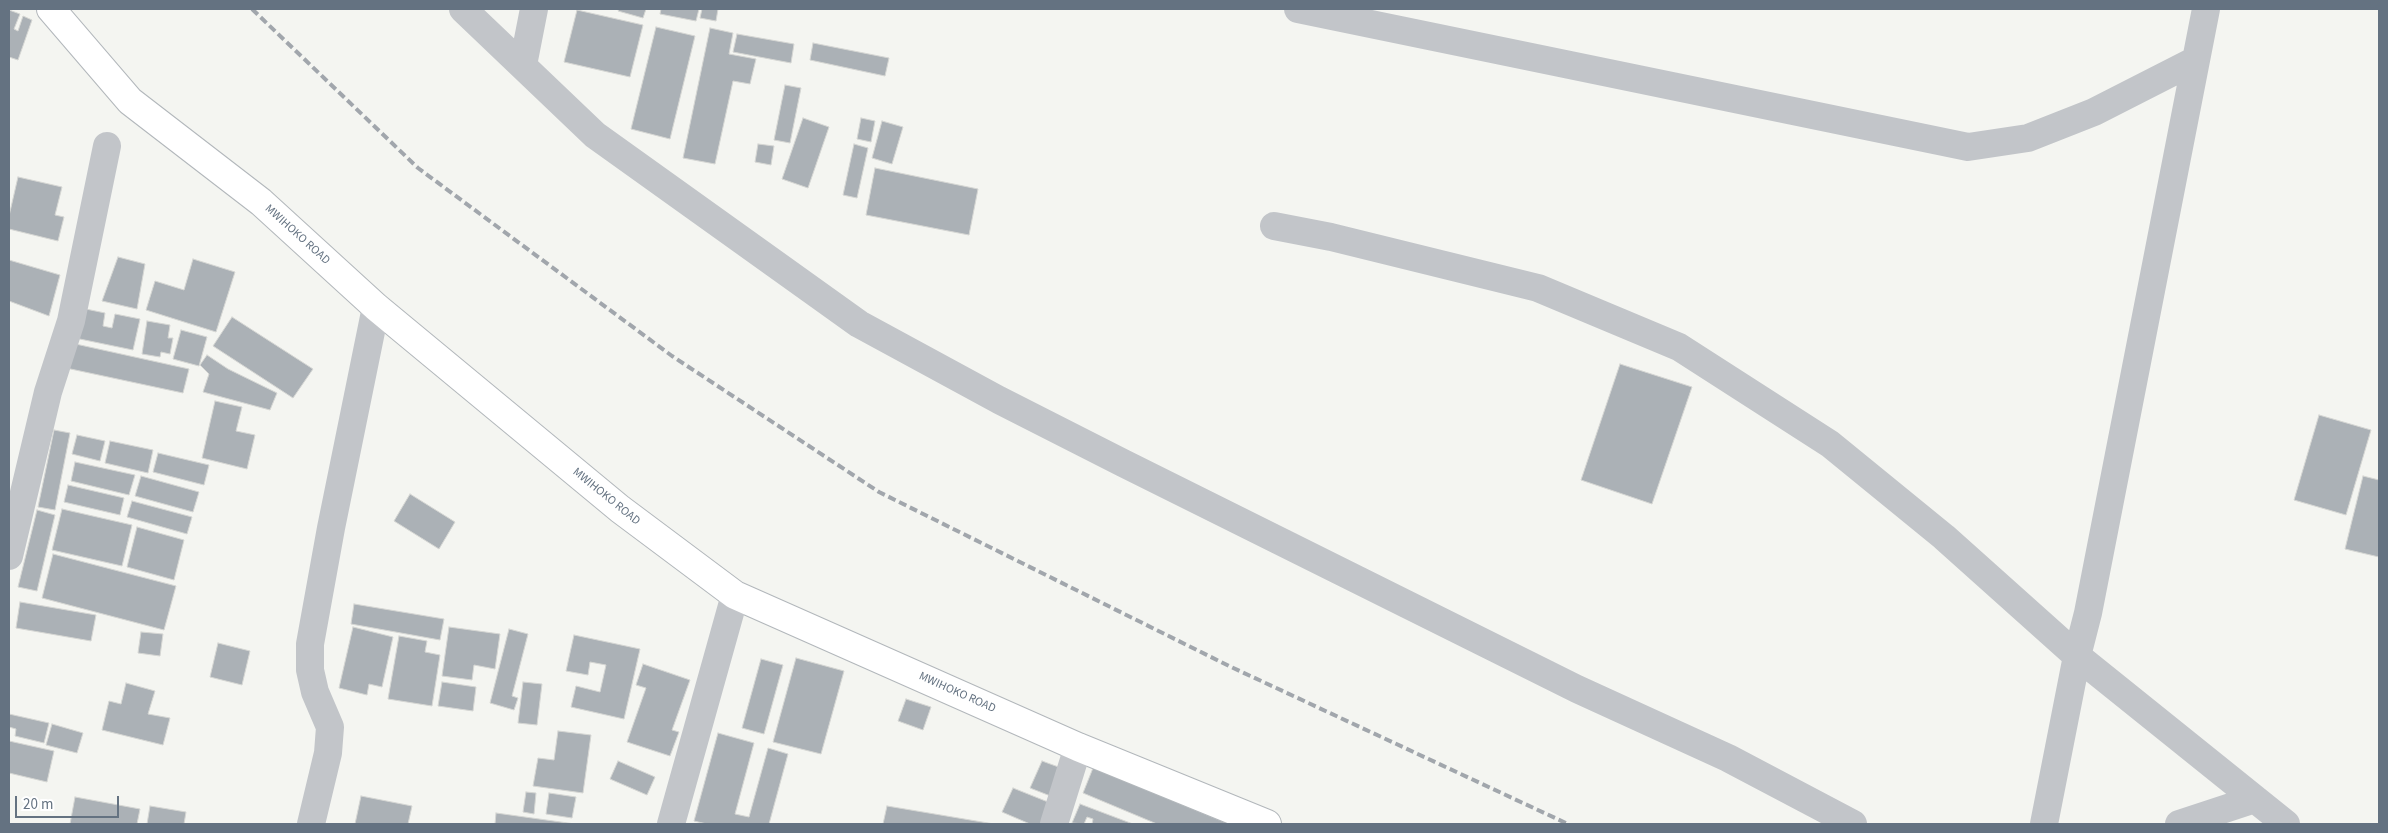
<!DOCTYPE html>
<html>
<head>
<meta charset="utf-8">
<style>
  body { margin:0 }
  #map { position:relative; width:2388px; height:833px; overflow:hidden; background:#f4f5f1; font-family:"Source Sans 3",sans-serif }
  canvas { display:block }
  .frame { position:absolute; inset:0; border:10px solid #647281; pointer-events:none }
  .scale { position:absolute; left:15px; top:796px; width:104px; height:22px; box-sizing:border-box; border:2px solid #647281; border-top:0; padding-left:6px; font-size:15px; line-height:18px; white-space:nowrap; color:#647281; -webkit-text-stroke:4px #fff; paint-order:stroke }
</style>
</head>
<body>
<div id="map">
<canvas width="2388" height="833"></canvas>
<div class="frame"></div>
<div class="scale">20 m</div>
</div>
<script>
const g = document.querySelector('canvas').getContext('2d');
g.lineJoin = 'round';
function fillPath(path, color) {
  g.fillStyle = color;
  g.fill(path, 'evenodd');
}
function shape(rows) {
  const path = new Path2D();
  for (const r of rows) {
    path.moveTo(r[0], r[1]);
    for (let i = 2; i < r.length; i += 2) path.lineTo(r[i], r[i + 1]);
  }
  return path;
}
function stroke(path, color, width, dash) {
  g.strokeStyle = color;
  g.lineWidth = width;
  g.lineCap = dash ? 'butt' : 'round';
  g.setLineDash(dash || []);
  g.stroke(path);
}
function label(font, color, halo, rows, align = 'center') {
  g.font = font + ' "Source Sans 3",sans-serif';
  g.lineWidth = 5;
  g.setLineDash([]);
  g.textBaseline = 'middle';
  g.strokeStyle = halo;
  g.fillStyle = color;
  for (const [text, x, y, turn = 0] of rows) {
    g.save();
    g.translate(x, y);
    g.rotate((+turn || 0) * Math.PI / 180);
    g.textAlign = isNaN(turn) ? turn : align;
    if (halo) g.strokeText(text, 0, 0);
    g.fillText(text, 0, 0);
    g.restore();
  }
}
const building = shape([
  [619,9,646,9,643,18,618,11,619,9],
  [661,9,699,9,696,21,660,14,661,9],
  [702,9,718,9,716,21,700,18,702,9],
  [9,10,20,14,14,29,18,31,23,16,32,20,18,60,9,57,9,10],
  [577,10,643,25,630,77,564,62,577,10],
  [656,27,695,36,670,139,631,129,656,27],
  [710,28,733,33,729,54,756,59,750,84,733,81,715,164,683,158,710,28],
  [737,34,794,44,791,63,733,52,737,34],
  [813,43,889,58,885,76,810,60,813,43],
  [785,85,801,88,790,143,774,140,785,85],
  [803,118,829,127,808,188,782,179,803,118],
  [861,118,875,121,871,142,857,139,861,118],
  [882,121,903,127,892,164,872,158,882,121],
  [758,144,774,146,771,165,755,162,758,144],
  [854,144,868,148,857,198,843,195,854,144],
  [875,168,978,189,969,235,866,215,875,168],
  [18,177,62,187,55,215,64,217,58,241,9,229,9,216,18,177],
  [118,257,145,264,137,309,102,301,118,257],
  [193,259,235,272,216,332,146,310,155,281,184,290,193,259],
  [9,260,60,275,49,316,9,301,9,260],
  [81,308,105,313,103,326,112,328,115,314,140,319,133,350,75,338,81,308],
  [232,317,313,369,293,398,213,346,232,317],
  [147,321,170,325,168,338,173,338,170,354,161,352,160,357,142,354,147,321],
  [181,330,207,337,199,366,173,359,181,330],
  [71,343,189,369,183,393,66,368,71,343],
  [207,355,228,369,277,393,270,410,203,392,209,374,200,365,207,355],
  [1620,364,1692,387,1652,504,1581,480,1620,364],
  [215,401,242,407,236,431,255,435,247,469,202,458,215,401],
  [2319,415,2371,430,2346,515,2294,500,2319,415],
  [54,430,70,433,55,510,38,507,54,430],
  [77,435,105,441,100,461,72,454,77,435],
  [110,441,153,450,148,473,105,463,110,441],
  [158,453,209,465,204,485,153,472,158,453],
  [75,462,135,475,129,495,71,481,75,462],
  [141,476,199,492,193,512,135,496,141,476],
  [2363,476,2379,480,2379,557,2345,549,2363,476],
  [68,485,124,498,120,515,64,502,68,485],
  [410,494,455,522,439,549,394,521,410,494],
  [132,501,192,517,187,534,127,517,132,501],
  [62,509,132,525,122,566,52,550,62,509],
  [37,510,55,515,37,591,18,587,37,510],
  [137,527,184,540,174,580,127,567,137,527],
  [53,554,176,586,164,630,42,598,53,554],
  [20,602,96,615,91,641,16,628,20,602],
  [354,604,444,619,440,640,351,624,354,604],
  [353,627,393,637,382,687,369,684,367,695,339,688,353,627],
  [449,627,500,634,495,669,474,665,472,680,442,676,449,627],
  [509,629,528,634,512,696,518,698,514,710,490,703,509,629],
  [141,632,163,634,160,656,138,653,141,632],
  [574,635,640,649,624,719,571,707,576,686,600,692,606,665,590,662,588,675,566,671,574,635],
  [399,636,427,641,425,652,440,655,432,706,388,699,399,636],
  [218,643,250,651,242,685,210,677,218,643],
  [796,658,844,671,821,754,773,742,796,658],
  [761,659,783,665,764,734,742,728,761,659],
  [643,664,690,680,672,730,679,732,670,756,627,742,646,688,636,685,643,664],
  [442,682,476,687,473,711,438,706,442,682],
  [523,682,542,684,537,725,518,723,523,682],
  [126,683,155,691,148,714,170,718,163,745,102,730,109,701,121,704,126,683],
  [906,699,931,707,923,730,898,721,906,699],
  [9,714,49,723,44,743,15,736,16,729,9,727,9,714],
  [52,724,83,733,77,753,46,745,52,724],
  [558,731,591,735,583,793,533,786,538,758,554,760,558,731],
  [718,733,754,743,735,814,749,817,768,748,788,754,769,824,707,824,694,821,718,733],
  [9,741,54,751,47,782,9,773,9,741],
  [618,761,655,777,647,795,610,779,618,761],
  [1042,761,1064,769,1053,797,1030,788,1042,761],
  [1093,768,1229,824,1157,824,1083,793,1093,768],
  [1013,788,1053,804,1044,824,1030,824,1002,812,1013,788],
  [526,792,536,793,534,814,523,812,526,792],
  [549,793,576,797,572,818,546,814,549,793],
  [361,796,412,806,408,824,355,824,361,796],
  [75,797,140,809,137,824,70,824,75,797],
  [1080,804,1133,824,1092,824,1093,819,1087,817,1084,824,1072,823,1080,804],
  [150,806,186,812,184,824,147,824,150,806],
  [887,806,994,824,883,824,887,806],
  [496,813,575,824,495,824,496,813]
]);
fillPath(building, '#abb1b6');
stroke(building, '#d5d6d3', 1);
const secondary = shape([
  [51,9,130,101,261,202,376,307,620,509,735,595,1078,747,1267,824]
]);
stroke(secondary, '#b2b7bb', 30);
stroke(shape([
  [463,9,595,135,859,324,999,400,1123,463,1577,689,1728,758,1853,824],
  [1298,9,1968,147,2028,138,2094,112,2196,60],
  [523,65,534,9],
  [1274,226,1331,237,1538,288,1679,347,1830,444,1944,537,2077,656,2286,824],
  [9,556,48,392,71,321,107,146],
  [311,824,328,753,330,727,315,692,310,670,310,644,331,528,376,307],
  [671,824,735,595],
  [1054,824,1078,747],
  [2044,824,2077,656,2088,613,2206,9],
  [2179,824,2255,799]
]), '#c2c5c9', 28);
stroke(secondary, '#fff', 28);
stroke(shape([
  [252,9,418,168,672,356,879,492,1229,666,1568,824]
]), '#a1a6ac', 4, [8, 4]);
label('12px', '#647281', '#fff', [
  ["MWIHOKO ROAD",297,235,42],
  ["MWIHOKO ROAD",606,497,39],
  ["MWIHOKO ROAD",957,693,24]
]);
</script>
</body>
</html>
